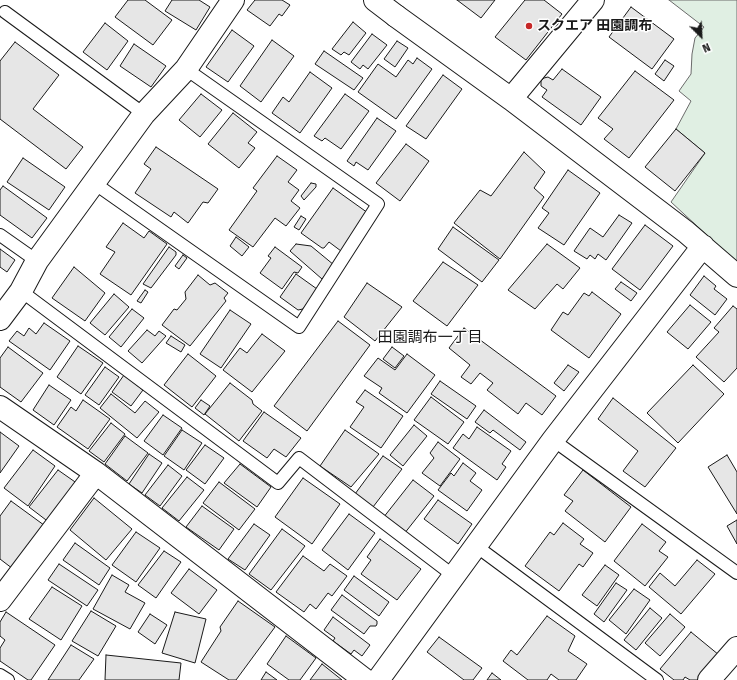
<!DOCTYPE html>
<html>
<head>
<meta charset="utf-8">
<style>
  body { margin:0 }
  #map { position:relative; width:737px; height:680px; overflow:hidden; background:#fff; font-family:"Fira Sans",sans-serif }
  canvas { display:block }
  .north { position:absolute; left:681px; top:16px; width:40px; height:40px; -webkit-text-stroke:3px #fff; paint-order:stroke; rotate:156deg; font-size:11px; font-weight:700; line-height:16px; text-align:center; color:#1a1a1a }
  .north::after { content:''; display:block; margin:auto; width:14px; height:18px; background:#1a1a1a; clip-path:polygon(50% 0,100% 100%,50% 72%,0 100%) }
</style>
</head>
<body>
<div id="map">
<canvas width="737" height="680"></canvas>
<div class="north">N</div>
</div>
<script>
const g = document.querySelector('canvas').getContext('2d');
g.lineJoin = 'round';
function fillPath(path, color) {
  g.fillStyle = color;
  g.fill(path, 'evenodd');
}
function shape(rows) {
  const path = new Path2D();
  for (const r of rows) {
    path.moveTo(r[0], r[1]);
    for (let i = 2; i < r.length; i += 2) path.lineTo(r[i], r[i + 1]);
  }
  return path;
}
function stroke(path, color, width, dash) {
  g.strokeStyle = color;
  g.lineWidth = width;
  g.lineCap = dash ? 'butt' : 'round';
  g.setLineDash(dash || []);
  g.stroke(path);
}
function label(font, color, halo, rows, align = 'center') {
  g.font = font + ' "Fira Sans","Noto Sans JP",sans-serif';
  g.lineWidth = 3;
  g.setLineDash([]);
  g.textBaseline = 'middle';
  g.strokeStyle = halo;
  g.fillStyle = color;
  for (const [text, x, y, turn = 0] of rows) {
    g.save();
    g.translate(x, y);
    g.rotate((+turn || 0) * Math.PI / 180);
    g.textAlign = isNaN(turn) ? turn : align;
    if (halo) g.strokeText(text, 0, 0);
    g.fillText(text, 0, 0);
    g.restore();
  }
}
const green = shape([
  [669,0,737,0,737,263,671,202,705,153,676,129,691,101,679,91,691,74,692,54,695,38,704,27,669,0]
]);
fillPath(green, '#e0efe3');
stroke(green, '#6a6a6a', 1);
const building = shape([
  [128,0,145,0,172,20,153,45,115,17,128,0],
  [172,0,199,0,210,7,196,30,165,11,172,0],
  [255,0,282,0,290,5,282,16,279,14,270,26,247,10,255,0],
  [457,0,495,0,481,18,457,0],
  [525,0,544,0,562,14,526,60,495,37,525,0],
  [631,7,674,39,652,69,609,37,631,7],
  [353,22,366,33,349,55,344,52,341,55,332,49,353,22],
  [105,23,128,41,107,70,83,52,105,23],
  [232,30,254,46,228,82,206,67,232,30],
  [372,34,387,45,368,69,363,65,360,69,351,62,372,34],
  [272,40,294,56,261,102,240,86,272,40],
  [397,41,408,48,395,67,384,59,397,41],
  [15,42,59,75,33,109,83,147,66,169,0,119,0,61,15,42],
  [134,44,166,66,151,87,120,66,134,44],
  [324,51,363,78,354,90,315,64,324,51],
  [417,58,432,69,396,119,358,92,378,64,396,77,408,60,413,64,417,58],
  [665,60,674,66,664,81,655,74,665,60],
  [562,69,601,97,581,125,542,97,547,90,541,86,541,81,544,78,548,77,553,80,562,69],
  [635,71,674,100,629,158,604,139,613,129,598,118,635,71],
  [310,72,332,88,300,133,272,113,283,97,289,102,310,72],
  [443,75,462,89,426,139,406,126,443,75],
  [201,94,222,110,200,137,179,120,201,94],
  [345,94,369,111,341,149,325,138,322,141,314,136,345,94],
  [233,113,257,132,248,143,255,148,239,168,208,144,233,113],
  [377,118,396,131,368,170,356,162,354,166,347,161,377,118],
  [676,129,705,153,675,191,645,167,676,129],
  [406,144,429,161,400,201,376,183,406,144],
  [156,147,218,189,208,203,203,202,188,223,174,212,171,217,135,193,151,169,144,164,156,147],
  [524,152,545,172,534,188,544,197,500,259,454,223,480,190,491,196,524,152],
  [277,156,297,170,288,182,299,190,291,201,300,208,286,226,275,218,253,247,229,230,257,191,253,188,277,156],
  [23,158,65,187,49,210,7,182,23,158],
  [568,170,600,193,564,245,538,228,549,213,542,208,568,170],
  [311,183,316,184,316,187,304,200,301,196,311,183],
  [3,186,47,218,32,238,0,215,0,190,3,186],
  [333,188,368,213,341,251,329,242,324,248,322,248,301,233,333,188],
  [619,215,632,223,606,260,598,254,595,259,590,255,587,259,574,251,590,228,603,237,619,215],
  [301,216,306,219,299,230,294,227,301,216],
  [123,223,144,238,149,231,167,244,131,295,100,274,115,252,106,247,123,223],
  [645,225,673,246,640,290,612,269,645,225],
  [453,227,499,260,482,282,438,249,453,227],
  [236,237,249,247,242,256,230,246,236,237],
  [296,244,311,246,334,265,322,279,290,251,296,244],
  [547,244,580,268,563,289,557,284,535,309,508,290,547,244],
  [169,247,176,252,176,255,151,288,143,284,169,247],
  [275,247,302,267,298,273,294,272,282,289,260,273,271,258,268,256,275,247],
  [0,249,15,260,7,272,0,267,0,249],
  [183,255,187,258,179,269,175,266,183,255],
  [443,262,478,285,447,326,413,301,443,262],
  [74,267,105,293,85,321,52,298,74,267],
  [296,274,317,289,303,309,298,310,280,297,296,274],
  [198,275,210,285,215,283,228,293,224,298,226,301,190,346,162,325,174,309,177,310,186,299,185,292,198,275],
  [704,276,716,286,714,289,727,299,715,315,690,295,704,276],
  [621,282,637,293,631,301,615,289,621,282],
  [367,283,402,307,375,341,344,317,367,283],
  [145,290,148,292,141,303,137,301,145,290],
  [592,292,621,314,589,358,551,330,563,312,568,315,584,293,589,296,592,292],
  [114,294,129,307,105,335,90,323,114,294],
  [690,305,711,322,688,349,667,332,690,305],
  [733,306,737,309,737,368,724,382,696,357,719,332,714,328,733,306],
  [132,309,144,318,121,347,109,337,132,309],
  [230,310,251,324,221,368,200,354,230,310],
  [338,321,370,345,307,431,274,406,338,321],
  [44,323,70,341,50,370,9,341,17,331,24,336,29,328,36,334,44,323],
  [464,328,556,396,542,415,526,403,518,414,487,390,493,383,480,373,471,384,461,377,470,365,449,348,464,328],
  [147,330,155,336,159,331,166,336,142,363,128,351,147,330],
  [262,334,285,351,252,392,223,370,240,348,247,353,262,334],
  [171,336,185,345,181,352,166,343,171,336],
  [78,346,103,363,81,394,57,377,78,346],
  [8,347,43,373,21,402,0,387,0,358,8,347],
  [392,347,404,356,395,368,383,359,392,347],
  [188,354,216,376,192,407,164,385,188,354],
  [407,354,435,375,407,413,379,393,382,388,364,376,378,358,395,370,407,354],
  [568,365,579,372,564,391,554,383,568,365],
  [693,365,724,394,678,443,647,413,693,365],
  [105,367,119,377,99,405,85,395,105,367],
  [124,375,143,390,131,406,112,392,124,375],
  [440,381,476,406,467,419,431,394,440,381],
  [230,383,252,400,253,404,262,411,239,441,205,414,230,383],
  [49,385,71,400,54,425,33,410,49,385],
  [365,390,403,416,381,448,350,427,364,407,356,402,365,390],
  [111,394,135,413,145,401,159,412,137,438,100,408,111,394],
  [431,397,464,422,448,444,414,420,431,397],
  [613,398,676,448,645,487,623,471,638,451,598,419,613,398],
  [83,400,110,419,88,449,57,427,71,407,76,411,83,400],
  [201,400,210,406,204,415,195,408,201,400],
  [484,410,526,442,520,450,493,430,490,433,475,422,484,410],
  [264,412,301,438,286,457,274,449,267,458,243,441,264,412],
  [163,415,182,428,163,455,144,441,163,415],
  [111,423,125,434,104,462,89,451,111,423],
  [414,425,427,436,403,466,390,455,414,425],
  [477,427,511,451,502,464,506,467,497,480,453,448,463,434,469,439,477,427],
  [182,430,202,443,184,470,164,456,182,430],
  [345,430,379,454,351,487,320,466,345,430],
  [0,432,19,446,0,473,0,432],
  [125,436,148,453,127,481,105,464,125,436],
  [438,442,460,459,440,486,422,473,434,458,430,453,438,442],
  [205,445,224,458,205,484,186,470,205,445],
  [33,450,55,466,28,506,4,488,33,450],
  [149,454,162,463,142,493,129,484,149,454],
  [727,455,737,472,737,514,708,467,727,455],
  [383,456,402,469,373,507,355,494,383,456],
  [463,463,476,473,470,481,482,490,467,511,438,490,451,473,454,476,463,463],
  [240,464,271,487,257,507,224,483,240,464],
  [168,465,182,476,160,506,145,495,168,465],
  [58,470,78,484,50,523,29,507,58,470],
  [583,470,631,507,605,542,565,511,573,501,564,495,583,470],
  [187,477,204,490,179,521,162,508,187,477],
  [303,478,340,504,312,544,275,517,303,478],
  [413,480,434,496,404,534,383,518,413,480],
  [219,482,255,509,239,530,203,503,219,482],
  [94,498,132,529,106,560,70,530,94,498],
  [438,500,472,524,458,544,424,519,438,500],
  [11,501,48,528,17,572,0,559,0,516,11,501],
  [202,506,234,529,219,550,186,527,202,506],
  [349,514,375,533,348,570,322,550,349,514],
  [737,520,737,544,727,526,737,520],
  [563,523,584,539,580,544,593,553,583,567,579,564,559,591,525,566,550,532,554,535,563,523],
  [254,524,270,535,245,570,228,559,254,524],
  [642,524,666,542,659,551,668,557,645,586,614,561,642,524],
  [282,529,305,546,271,590,249,574,282,529],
  [136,532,160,548,136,582,112,565,136,532],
  [380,539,421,569,397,600,361,574,371,560,367,557,380,539],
  [75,543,110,568,99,585,63,560,75,543],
  [164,551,181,562,156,598,138,585,164,551],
  [303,556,324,571,330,564,347,576,332,596,328,593,316,609,310,604,304,612,276,592,303,556],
  [697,560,715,574,681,614,649,587,660,573,675,586,697,560],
  [59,564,98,590,87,606,48,580,59,564],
  [605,565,619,575,597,606,582,595,605,565],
  [189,569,217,590,199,614,171,593,189,569],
  [112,575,129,585,125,592,145,603,130,629,93,609,112,575],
  [354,576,389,602,379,616,344,590,354,576],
  [616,583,627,590,604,622,594,614,616,583],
  [52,587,82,606,61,640,29,619,52,587],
  [634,589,650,600,626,634,609,620,634,589],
  [342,595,374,619,377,621,377,624,376,626,370,626,364,634,331,610,342,595],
  [238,601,275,627,236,680,229,680,201,662,221,631,220,627,238,601],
  [650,608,662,618,636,650,624,640,650,608],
  [91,611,116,626,98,656,72,641,91,611],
  [6,612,55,645,31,680,28,680,0,661,0,648,5,640,0,636,0,622,6,612],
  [175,612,206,619,195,663,162,653,175,612],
  [150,614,167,625,155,644,138,632,150,614],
  [670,614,685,627,660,656,645,643,670,614],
  [547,616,575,636,568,651,587,664,576,680,559,680,551,674,547,680,528,680,503,661,511,650,517,655,547,616],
  [333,617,370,645,362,656,354,650,351,654,333,641,335,638,324,630,333,617],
  [691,632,719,655,698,680,690,680,685,677,683,680,674,680,660,669,691,632],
  [286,636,316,658,300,680,289,680,267,664,286,636],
  [439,637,482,668,473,680,464,680,427,652,439,637],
  [71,645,94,659,79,680,48,680,71,645],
  [106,655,181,663,179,680,105,680,106,655],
  [322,664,342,680,310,680,322,664],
  [266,672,277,680,261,680,266,672],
  [492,673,501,680,487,680,492,673]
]);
fillPath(building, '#e6e6e6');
stroke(building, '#1a1a1a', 1);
const service = shape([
  [5,12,144,114],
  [94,183,299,327,378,204,186,69],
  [0,235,37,261],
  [21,291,278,483,299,458,454,576],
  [553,440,737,573],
  [476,546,657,680],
  [0,675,8,680]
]);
const minor = shape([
  [396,16,511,99,686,232,737,276],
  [511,99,593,0],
  [0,319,21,291,37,261,144,114,186,69,233,0],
  [0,407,96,473,365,680],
  [0,600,96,473],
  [378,680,553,440,703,246],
  [709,680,737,648]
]);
const tertiary = shape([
  [375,0,396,16]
]);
stroke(service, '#1a1a1a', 14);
stroke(minor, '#1a1a1a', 24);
stroke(tertiary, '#1a1a1a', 24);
stroke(service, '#fff', 12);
stroke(minor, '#fff', 22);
stroke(tertiary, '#fff', 22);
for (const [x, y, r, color] of [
  [529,26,4,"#c62828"]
]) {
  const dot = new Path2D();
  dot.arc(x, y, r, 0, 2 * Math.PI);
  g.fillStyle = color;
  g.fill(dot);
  stroke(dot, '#fff', 1.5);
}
label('bold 14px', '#1a1a1a', '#fff', [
  ["スクエア 田園調布",537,26]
], 'left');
label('15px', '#1a1a1a', '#fff', [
  ["田園調布一丁目",430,338]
]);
</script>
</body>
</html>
